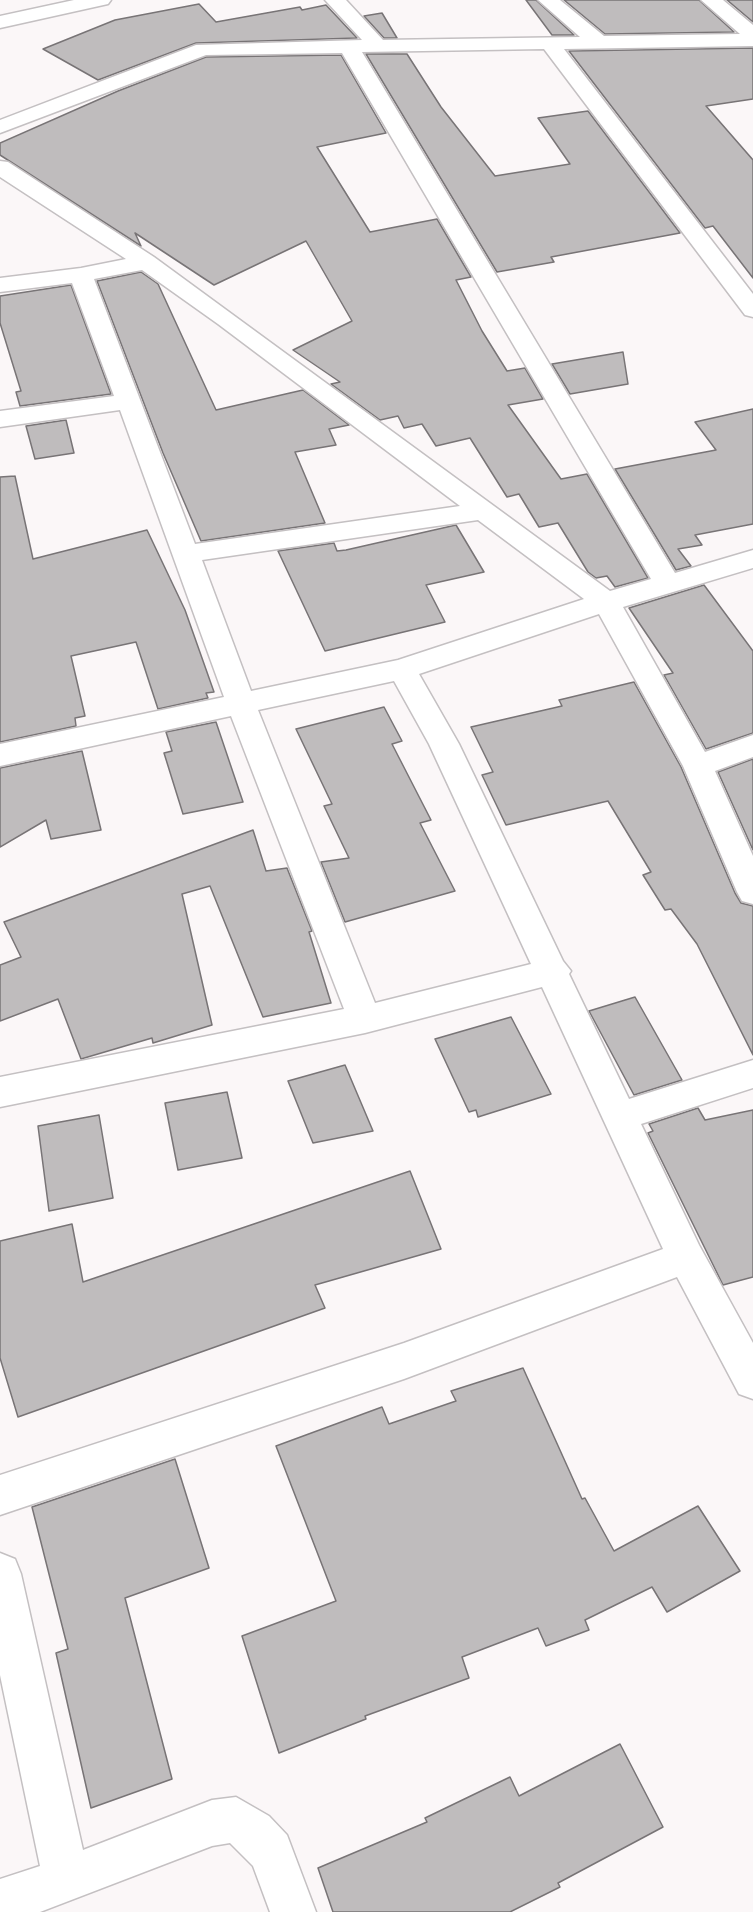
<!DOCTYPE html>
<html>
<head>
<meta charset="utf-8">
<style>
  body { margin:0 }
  canvas { display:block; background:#fbf7f8 }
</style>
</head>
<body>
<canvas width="753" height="1912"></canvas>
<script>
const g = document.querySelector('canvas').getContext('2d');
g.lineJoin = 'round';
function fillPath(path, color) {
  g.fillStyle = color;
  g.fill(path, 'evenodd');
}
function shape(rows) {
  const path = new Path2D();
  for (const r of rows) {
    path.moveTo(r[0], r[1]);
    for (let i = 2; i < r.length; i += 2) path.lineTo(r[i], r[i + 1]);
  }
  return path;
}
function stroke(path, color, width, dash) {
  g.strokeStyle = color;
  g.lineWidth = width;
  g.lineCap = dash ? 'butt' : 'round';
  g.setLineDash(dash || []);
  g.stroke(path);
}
const building = shape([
  [526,0,536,0,574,35,552,35,526,0],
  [564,0,699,0,734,32,605,34,564,0],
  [727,0,753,0,753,22,727,0],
  [199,4,216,22,300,7,302,10,326,5,357,38,196,43,98,80,43,49,115,20,199,4],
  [382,13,397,38,384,38,364,16,382,13],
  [753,48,753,99,706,106,753,160,753,278,713,226,705,228,569,51,753,48],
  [366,54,407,54,441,107,495,176,570,164,538,118,588,111,680,233,551,257,554,262,497,272,366,54],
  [341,55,386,133,317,147,370,232,437,219,471,277,456,280,482,331,507,371,525,368,543,399,508,405,561,479,587,474,648,578,615,587,607,576,596,578,588,572,558,523,539,527,519,494,507,497,470,438,436,446,422,424,404,428,398,416,380,420,331,384,340,382,293,350,352,321,306,241,214,285,135,233,141,246,0,155,0,143,118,91,206,57,341,55],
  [141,272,158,284,216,410,303,390,349,425,329,429,336,445,295,452,325,523,201,541,163,453,97,281,141,272],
  [71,285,111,394,20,406,16,392,21,391,0,323,0,296,71,285],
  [623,352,628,384,570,394,552,364,623,352],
  [753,409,753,524,695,535,702,545,678,549,691,566,676,570,615,469,716,450,695,422,753,409],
  [66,420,74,453,35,459,26,426,66,420],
  [15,476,33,559,147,530,185,610,214,692,206,693,208,698,158,709,136,642,71,656,85,716,75,718,76,726,0,742,0,477,15,476],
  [456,525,484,572,426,585,445,622,325,651,278,551,334,543,337,551,346,550,456,525],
  [704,585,753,651,753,733,706,749,664,675,673,673,629,608,704,585],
  [634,682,681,767,735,893,741,903,753,906,753,1055,697,944,671,909,665,910,643,875,651,872,608,801,506,825,482,775,493,772,471,727,562,706,559,700,634,682],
  [384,707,402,741,392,744,431,820,420,823,455,891,345,922,321,862,349,858,324,806,332,804,296,729,384,707],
  [216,722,243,802,183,814,164,753,172,751,166,732,216,722],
  [82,751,101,830,51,839,46,820,0,847,0,768,82,751],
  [753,759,753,850,718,772,753,759],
  [253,830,266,871,287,868,312,931,309,932,331,1003,263,1017,210,886,182,894,212,1025,153,1043,152,1038,81,1059,58,999,0,1021,0,965,21,957,4,922,253,830],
  [635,997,682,1080,634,1095,589,1011,635,997],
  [511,1017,551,1094,478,1117,476,1110,469,1112,435,1039,511,1017],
  [345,1065,373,1131,313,1143,288,1081,345,1065],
  [227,1092,242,1158,178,1170,165,1103,227,1092],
  [698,1108,705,1120,753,1110,753,1277,723,1285,648,1133,653,1131,649,1124,698,1108],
  [99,1115,113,1198,49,1211,38,1126,99,1115],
  [410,1171,441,1249,315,1285,325,1308,18,1417,0,1358,0,1241,72,1224,83,1282,410,1171],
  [523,1368,582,1499,585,1498,614,1551,698,1506,740,1571,667,1612,652,1587,585,1620,589,1630,546,1646,538,1628,462,1657,469,1678,365,1716,366,1719,279,1753,242,1636,336,1601,276,1446,382,1407,389,1424,456,1401,451,1391,523,1368],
  [175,1459,209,1568,125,1598,172,1779,91,1808,56,1653,68,1649,32,1507,175,1459],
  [620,1744,663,1827,558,1883,560,1887,510,1912,333,1912,318,1868,427,1822,425,1818,510,1777,519,1796,620,1744]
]);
fillPath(building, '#bfbcbd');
stroke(building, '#787476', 1.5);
const minor = shape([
  [74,0,111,0,108,4,0,28,0,16,74,0],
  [325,0,346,0,383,40,580,37,538,0,560,0,604,36,740,34,701,0,723,0,753,25,753,46,564,49,753,294,753,317,745,315,544,49,362,52,675,573,753,550,753,568,623,607,705,752,753,735,753,757,715,771,753,856,753,904,742,901,737,892,683,766,599,614,419,674,459,744,563,961,571,971,569,974,629,1099,753,1060,753,1088,641,1124,699,1245,753,1343,753,1399,739,1394,677,1277,404,1379,0,1515,0,1475,404,1343,663,1249,542,987,365,1033,0,1107,0,1077,344,1009,231,716,0,766,0,744,224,697,120,410,0,427,0,411,114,396,72,283,0,292,0,278,81,268,126,259,0,177,0,161,8,162,154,257,610,591,651,579,342,53,206,55,0,133,0,120,196,45,362,40,325,0],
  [142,270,218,324,460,506,195,544,94,279,142,270],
  [478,520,584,599,398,660,251,691,202,560,478,520],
  [394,681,429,744,531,964,375,1003,258,710,394,681],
  [0,1553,15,1559,21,1574,83,1850,212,1800,236,1797,269,1816,287,1835,316,1912,270,1912,253,1866,230,1843,212,1846,40,1912,0,1912,0,1879,40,1866,0,1675,0,1553]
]);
stroke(minor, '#c4c0c2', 3);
fillPath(minor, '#fff');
</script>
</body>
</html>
